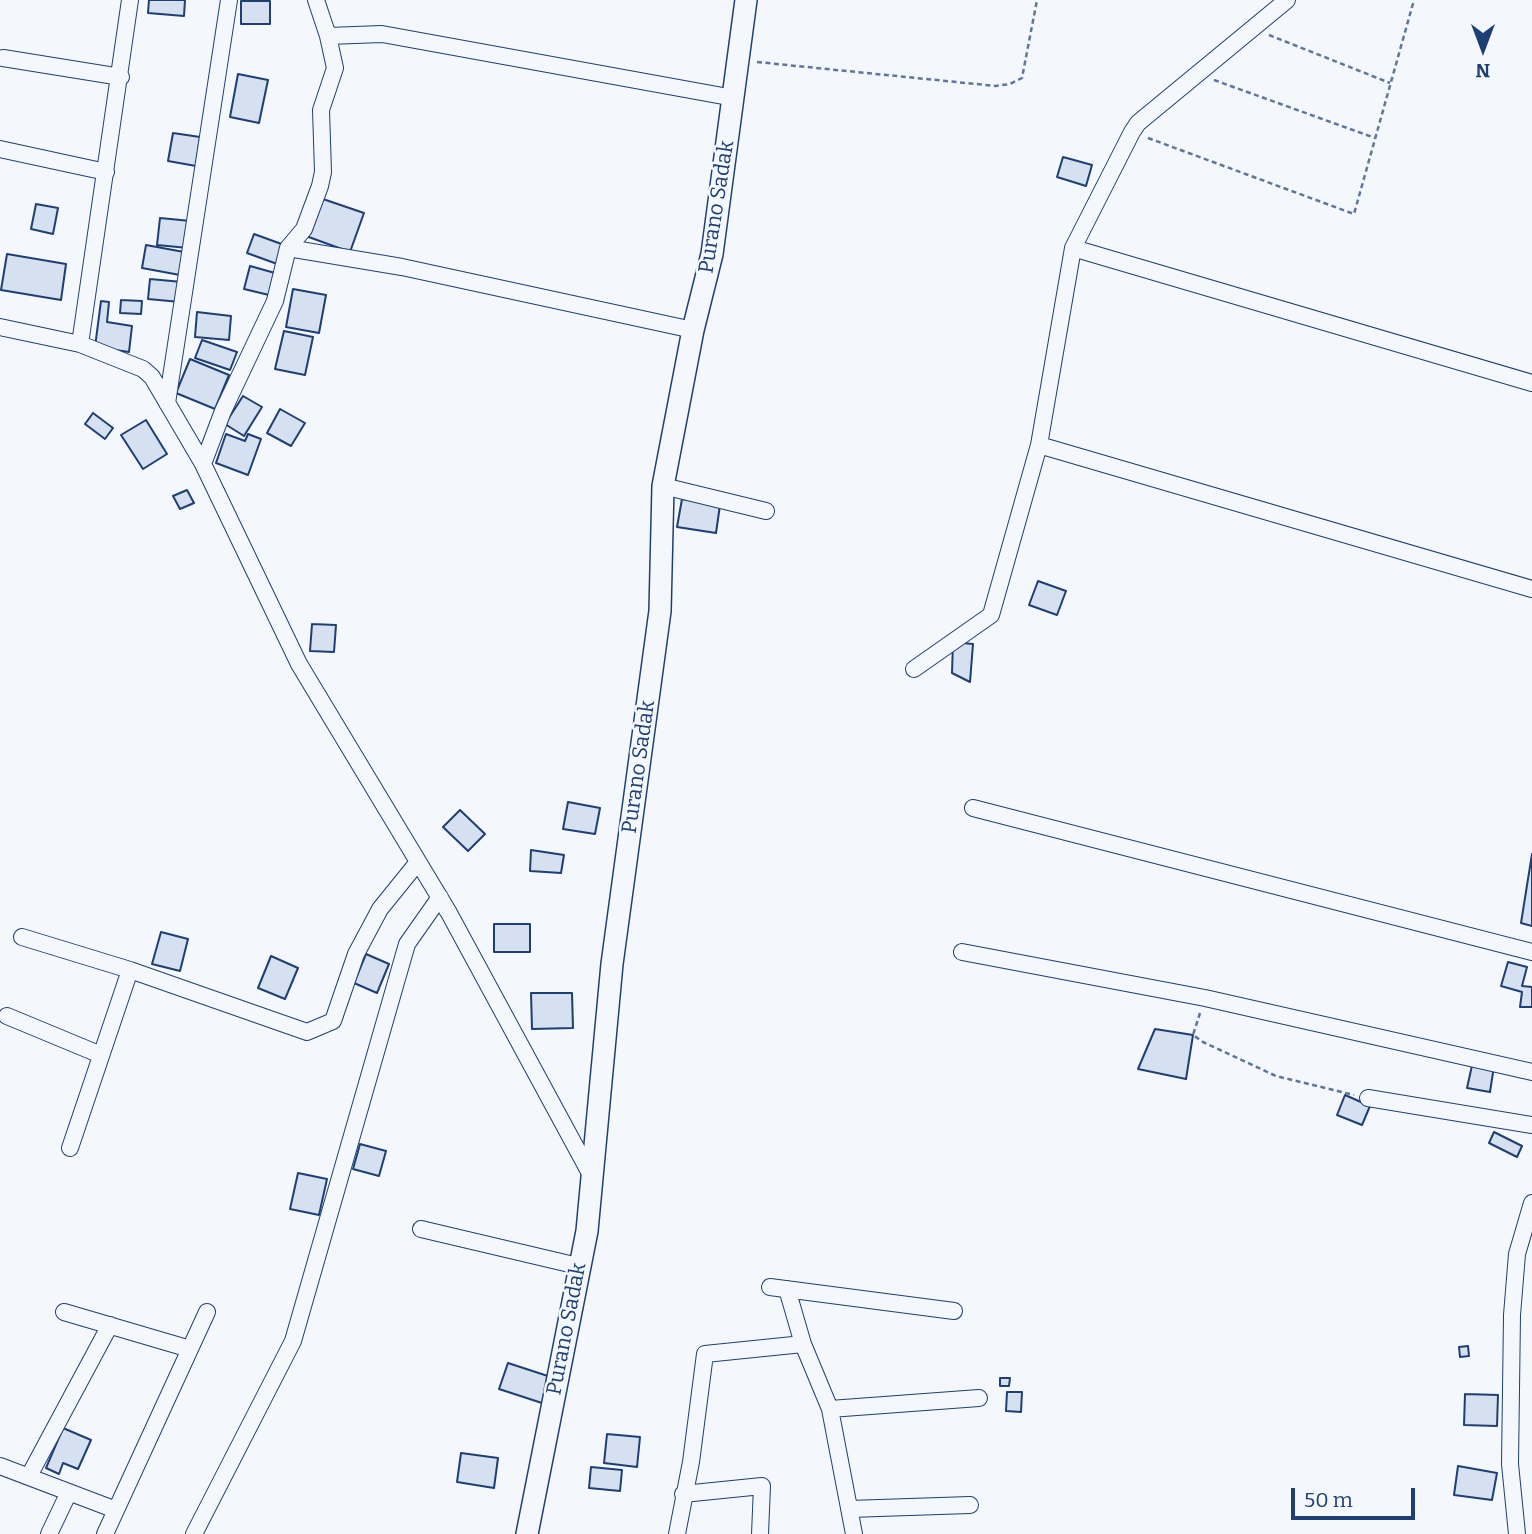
<!DOCTYPE html>
<html>
<head>
<meta charset="utf-8">
<style>
  body { margin:0 }
  #map { position:relative; width:1532px; height:1534px; overflow:hidden; background:#f4f7fb; font-family:Bitter,serif }
  canvas { display:block }
  .north { position:absolute; left:1448px; top:14px; width:70px; height:70px; -webkit-text-stroke:5px #f4f7fb; paint-order:stroke; rotate:180deg; font-size:19px; font-weight:700; line-height:28px; text-align:center; color:#1d3f73 }
  .north::after { content:''; display:block; margin:auto; width:24px; height:32px; background:#1d3f73; clip-path:polygon(50% 0,100% 100%,50% 72%,0 100%) }
  .scale { position:absolute; left:1291px; top:1488px; width:124px; height:32px; box-sizing:border-box; border:4px solid #1d3f73; border-top:0; padding-left:9px; font-size:21px; line-height:24px; white-space:nowrap; color:#1d3f73; -webkit-text-stroke:5px #f4f7fb; paint-order:stroke }
</style>
</head>
<body>
<div id="map">
<canvas width="1532" height="1534"></canvas>
<div class="north">N</div>
<div class="scale">50 m</div>
</div>
<script>
const g = document.querySelector('canvas').getContext('2d');
g.lineJoin = 'round';
function fillPath(path, color) {
  g.fillStyle = color;
  g.fill(path, 'evenodd');
}
function shape(rows) {
  const path = new Path2D();
  for (const r of rows) {
    path.moveTo(r[0], r[1]);
    for (let i = 2; i < r.length; i += 2) path.lineTo(r[i], r[i + 1]);
  }
  return path;
}
function stroke(path, color, width, dash) {
  g.strokeStyle = color;
  g.lineWidth = width;
  g.lineCap = dash ? 'butt' : 'round';
  g.setLineDash(dash || []);
  g.stroke(path);
}
function label(font, color, halo, rows, align = 'center') {
  g.font = font + ' Bitter,serif';
  g.lineWidth = 5;
  g.setLineDash([]);
  g.textBaseline = 'middle';
  g.strokeStyle = halo;
  g.fillStyle = color;
  for (const [text, x, y, turn = 0] of rows) {
    g.save();
    g.translate(x, y);
    g.rotate((+turn || 0) * Math.PI / 180);
    g.textAlign = isNaN(turn) ? turn : align;
    if (halo) g.strokeText(text, 0, 0);
    g.fillText(text, 0, 0);
    g.restore();
  }
}
const building = shape([
  [149,0,185,0,184,16,148,13,149,0],
  [241,1,270,1,270,24,241,24,241,1],
  [238,74,268,80,259,123,230,117,238,74],
  [173,133,200,137,196,166,168,161,173,133],
  [1063,157,1092,165,1086,186,1057,177,1063,157],
  [320,198,364,213,350,252,306,236,320,198],
  [36,204,58,208,53,234,31,229,36,204],
  [160,218,191,221,188,248,157,245,160,218],
  [254,234,287,246,280,265,247,253,254,234],
  [146,245,184,252,180,275,142,268,146,245],
  [7,254,66,264,61,300,1,290,7,254],
  [250,266,275,273,269,295,244,289,250,266],
  [150,279,182,282,180,302,148,299,150,279],
  [293,289,326,295,319,333,286,327,293,289],
  [121,300,142,301,141,314,120,313,121,300],
  [101,301,109,302,107,322,132,326,129,352,95,347,101,301],
  [197,312,231,316,229,340,195,337,197,312],
  [284,331,313,337,305,375,275,369,284,331],
  [202,340,237,352,230,370,195,358,202,340],
  [190,359,229,375,215,409,176,393,190,359],
  [243,396,262,407,244,436,225,424,243,396],
  [280,409,305,423,291,446,267,433,280,409],
  [93,413,113,428,105,439,85,424,93,413],
  [146,420,167,454,143,469,121,435,146,420],
  [226,434,245,441,248,434,261,439,248,475,216,463,226,434],
  [187,490,194,503,180,509,173,496,187,490],
  [682,499,720,505,716,533,677,527,682,499],
  [1038,581,1066,591,1057,615,1029,605,1038,581],
  [312,624,336,625,334,652,310,651,312,624],
  [953,642,973,644,970,682,952,673,953,642],
  [568,802,600,808,595,834,563,829,568,802],
  [460,810,485,834,468,851,443,827,460,810],
  [531,850,564,855,561,873,530,871,531,850],
  [1532,854,1532,926,1521,923,1532,854],
  [494,924,530,924,530,952,494,952,494,924],
  [161,932,188,939,180,971,152,964,161,932],
  [366,954,389,964,377,993,354,983,366,954],
  [271,956,298,968,285,999,258,988,271,956],
  [1508,962,1527,967,1522,986,1532,987,1532,1007,1520,1007,1522,992,1501,986,1508,962],
  [531,993,572,993,573,1028,532,1029,531,993],
  [1155,1029,1193,1035,1186,1079,1138,1069,1155,1029],
  [1473,1061,1494,1066,1490,1092,1467,1088,1473,1061],
  [1345,1095,1370,1106,1362,1125,1337,1115,1345,1095],
  [1494,1132,1522,1146,1517,1157,1489,1143,1494,1132],
  [360,1144,386,1151,379,1176,353,1169,360,1144],
  [298,1173,327,1179,319,1215,290,1209,298,1173],
  [1468,1346,1469,1356,1460,1357,1459,1347,1468,1346],
  [508,1363,554,1378,545,1404,499,1389,508,1363],
  [1000,1378,1010,1378,1009,1386,1000,1386,1000,1378],
  [1007,1392,1022,1392,1021,1412,1006,1411,1007,1392],
  [1465,1394,1498,1395,1497,1426,1464,1425,1465,1394],
  [63,1428,91,1440,78,1469,63,1463,59,1474,46,1468,63,1428],
  [607,1434,640,1437,637,1467,604,1463,607,1434],
  [461,1453,498,1458,494,1488,457,1482,461,1453],
  [1458,1466,1497,1473,1492,1500,1454,1495,1458,1466],
  [591,1467,622,1470,620,1491,589,1488,591,1467]
]);
fillPath(building, '#d5e0f0');
stroke(building, '#1d3f73', 2);
const street = shape([
  [316,0,328,36],
  [3,58,121,77],
  [0,149,106,172],
  [288,248,402,267,693,330],
  [1073,248,1532,383],
  [0,327,80,344,143,369,152,377,203,464,299,664,449,913,592,1177],
  [80,344,130,0],
  [167,403,229,0],
  [1039,445,1532,589],
  [203,464,223,411,275,301,288,248,304,229,320,186,323,172,321,110,335,68,328,36,382,34,734,98],
  [663,486,766,511],
  [914,669,991,615,1039,445,1073,248,1132,132,1138,123,1287,0],
  [973,808,1532,952],
  [22,937,130,970],
  [962,952,1205,998,1532,1072],
  [7,1016,101,1055],
  [1368,1098,1532,1125],
  [70,1148,130,970,307,1032,333,1021,356,954,380,909,418,862],
  [421,1229,578,1266],
  [770,1287,954,1311],
  [787,1289,803,1344,830,1409,854,1534],
  [64,1312,190,1349],
  [830,1409,979,1398],
  [0,1466,116,1510],
  [29,1476,110,1325],
  [683,1494,762,1486,760,1534],
  [849,1509,970,1505],
  [49,1534,69,1492],
  [105,1534,207,1312],
  [194,1534,293,1341,407,944,440,897],
  [677,1534,691,1462,705,1354,803,1344],
  [1517,1534,1510,1464,1512,1315,1517,1254,1532,1203]
]);
const secondary = shape([
  [527,1534,587,1231,612,964,660,611,663,486,693,330,712,254,746,0]
]);
stroke(street, '#1d3f73', 18);
stroke(secondary, '#1d3f73', 24);
stroke(shape([
  [1269,35,1390,83],
  [757,62,996,86,1010,84,1022,78,1037,0],
  [1214,80,1375,138],
  [1148,138,1354,214,1414,0],
  [1200,1013,1193,1035,1203,1042,1276,1076,1354,1095]
]), '#5e769c', 2.5, [5, 3.5]);
stroke(street, '#f4f7fb', 16);
stroke(secondary, '#f4f7fb', 21);
label('21px', '#1d3f73', '#f4f7fb', [
  ["Purano Sadak",717,207,-81],
  ["Purano Sadak",639,767,-82],
  ["Purano Sadak",567,1329,-79]
]);
</script>
</body>
</html>
